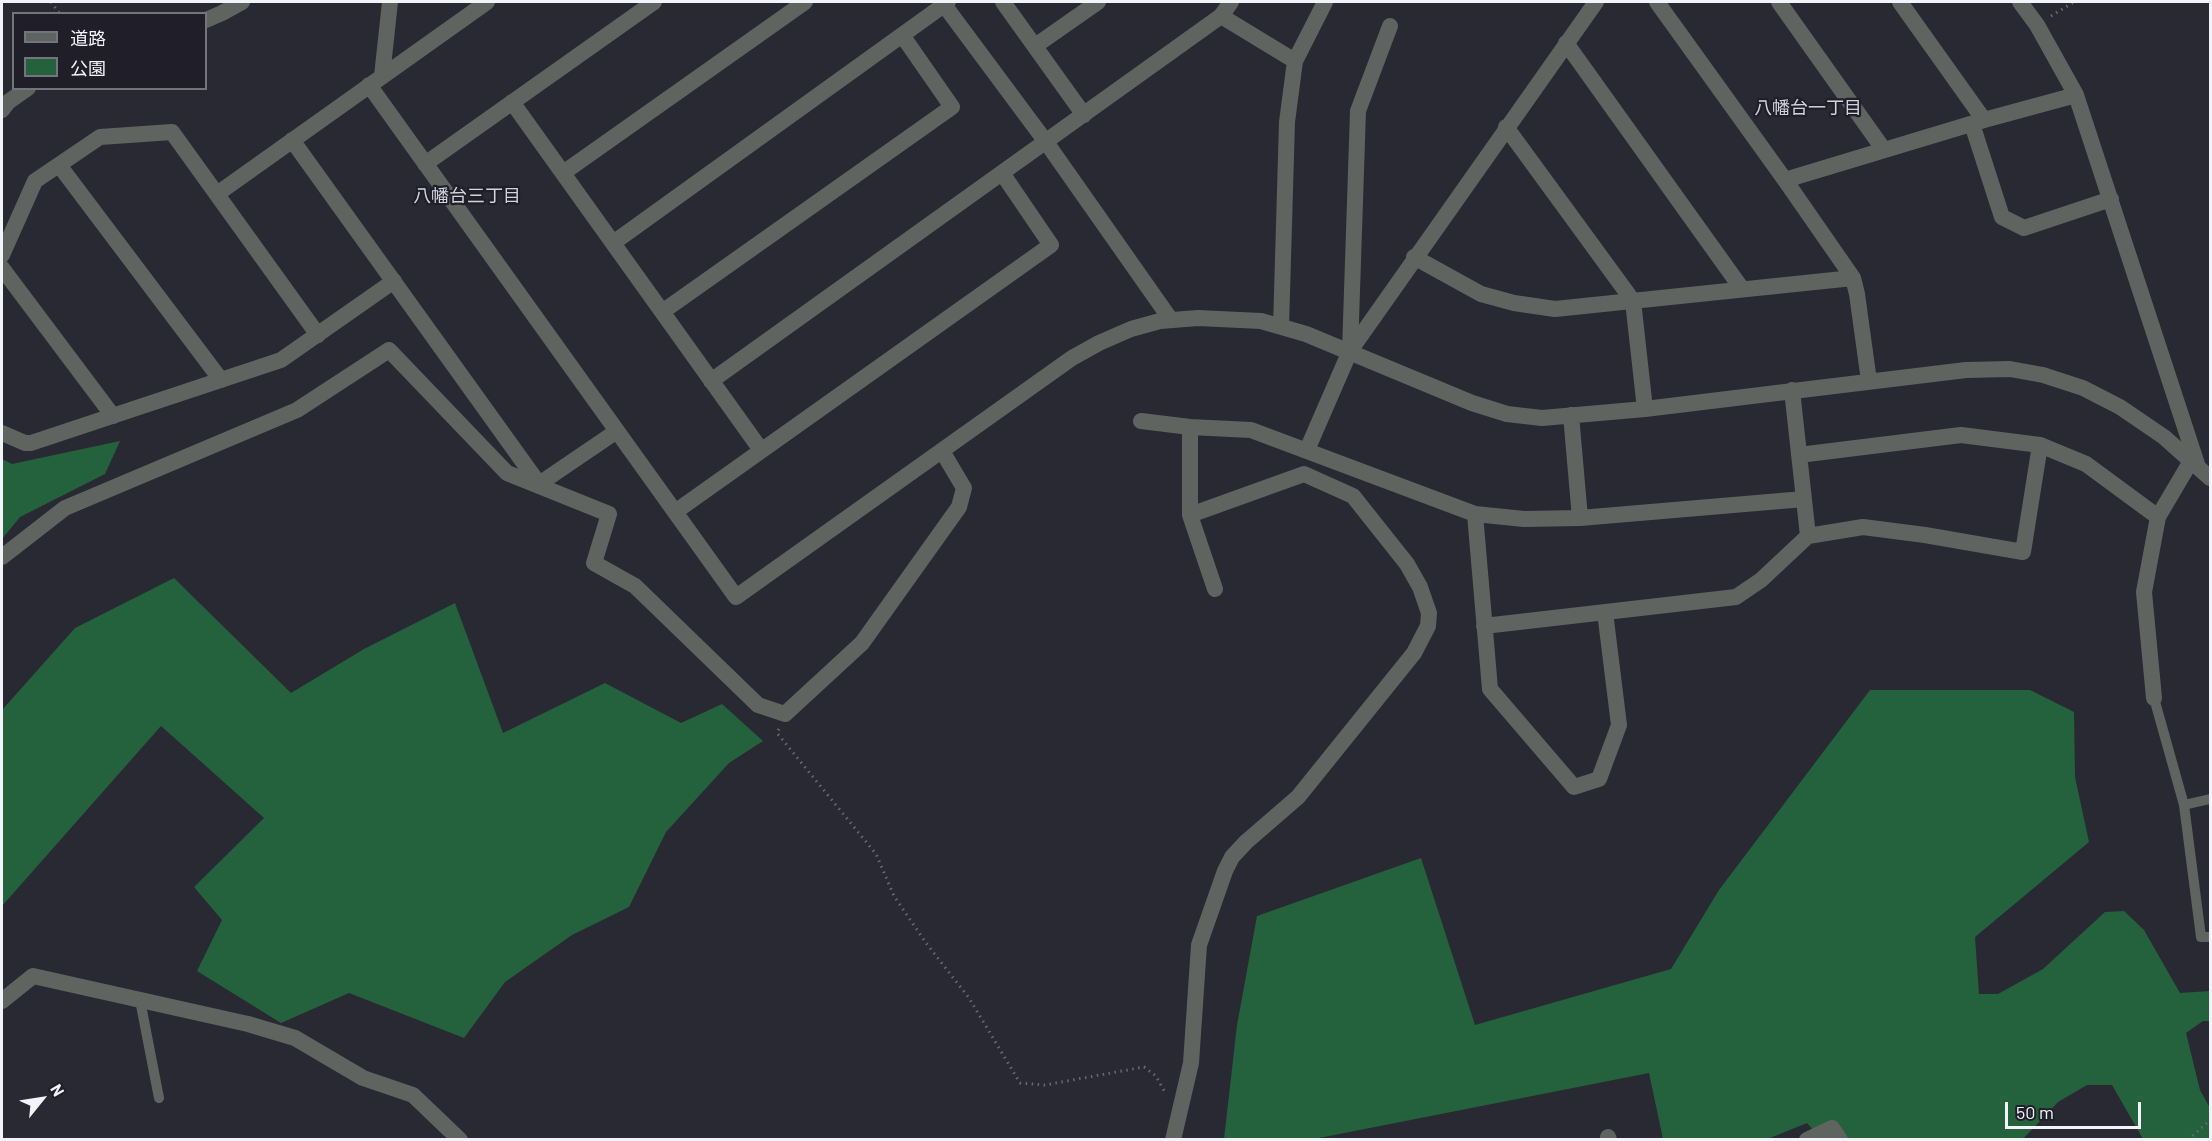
<!DOCTYPE html>
<html>
<head>
<meta charset="utf-8">
<style>
  body { margin:0 }
  #map { position:relative; width:2212px; height:1141px; overflow:hidden; background:#292933; font-family:Barlow,"Noto Sans JP",sans-serif }
  canvas { display:block }
  .frame { position:absolute; inset:0; border:3px solid #f3f3fa; pointer-events:none }
  .legend { position:absolute; left:12px; top:12px; width:195px; height:78px; box-sizing:border-box; background:#201f29; border:2px solid #74747d; margin:0; padding:8px 10px; list-style:none; font-size:18px; color:#f3f3fa }
  .legend li { display:flex; align-items:center; gap:12px; height:30px }
  .legend b { width:30px; border:2px solid #74747d }
  .north { position:absolute; left:12px; top:1069px; width:60px; height:60px; -webkit-text-stroke:4px #201f29; paint-order:stroke; rotate:60deg; font-size:16px; font-weight:700; line-height:24px; text-align:center; color:#f3f3fa }
  .north::after { content:''; display:block; margin:auto; width:21px; height:27px; background:#f3f3fa; clip-path:polygon(50% 0,100% 100%,50% 72%,0 100%) }
  .scale { position:absolute; left:2005px; top:1102px; width:136px; height:27px; box-sizing:border-box; border:3px solid #f3f3fa; border-top:0; padding-left:8px; font-size:18px; line-height:21px; white-space:nowrap; color:#f3f3fa; -webkit-text-stroke:4px #201f29; paint-order:stroke }
</style>
</head>
<body>
<div id="map">
<canvas width="2212" height="1141"></canvas>
<div class="frame"></div>
<ul class="legend">
<li><b style="height:8px;background:#5f6460"></b>道路</li>
<li><b style="height:16px;background:#24613d"></b>公園</li>
</ul>
<div class="north">N</div>
<div class="scale">50 m</div>
</div>
<script>
const g = document.querySelector('canvas').getContext('2d');
g.lineJoin = 'round';
function fillPath(path, color) {
  g.fillStyle = color;
  g.fill(path, 'evenodd');
}
function shape(rows) {
  const path = new Path2D();
  for (const r of rows) {
    path.moveTo(r[0], r[1]);
    for (let i = 2; i < r.length; i += 2) path.lineTo(r[i], r[i + 1]);
  }
  return path;
}
function stroke(path, color, width, dash) {
  g.strokeStyle = color;
  g.lineWidth = width;
  g.lineCap = dash ? 'butt' : 'round';
  g.setLineDash(dash || []);
  g.stroke(path);
}
function label(font, color, halo, rows, align = 'center') {
  g.font = font + ' Barlow,"Noto Sans JP",sans-serif';
  g.lineWidth = 4.5;
  g.setLineDash([]);
  g.textBaseline = 'middle';
  g.strokeStyle = halo;
  g.fillStyle = color;
  for (const [text, x, y, turn = 0] of rows) {
    g.save();
    g.translate(x, y);
    g.rotate((+turn || 0) * Math.PI / 180);
    g.textAlign = isNaN(turn) ? turn : align;
    if (halo) g.strokeText(text, 0, 0);
    g.fillText(text, 0, 0);
    g.restore();
  }
}
fillPath(shape([
  [120,441,105,474,20,517,2,539,2,459,12,464],
  [174,578,291,693,364,649,455,603,503,733,605,683,681,723,722,704,763,741,729,763,666,832,629,907,572,935,505,982,464,1038,349,993,281,1023,197,971,222,920,194,887,264,818,161,726,2,906,2,710,75,628],
  [1870,690,2030,690,2074,712,2075,777,2089,842,1975,937,1979,994,1998,994,2043,969,2105,912,2124,911,2144,930,2180,993,2210,991,2210,1021,2203,1021,2186,1033,2200,1090,2210,1108,2210,1139,2143,1139,2112,1085,2087,1085,2058,1102,2023,1139,1821,1139,1807,1123,1770,1138,1769,1139,1663,1139,1649,1073,1314,1139,1224,1139,1237,1025,1257,916,1421,858,1475,1025,1671,969,1719,890]
]), '#24613d');
stroke(shape([
  [51,2,60,14],
  [2051,16,2074,2],
  [779,729,777,733,876,854,894,896,926,943,969,998,1020,1083,1045,1085,1144,1067,1156,1076,1166,1094],
  [2188,1140,2210,1120]
]), '#686871', 3, [1.5, 4.5]);
stroke(shape([
  [2154,698,2184,805,2201,937,2210,937],
  [2184,805,2210,799],
  [140,1000,159,1098]
]), '#5f6460', 10);
stroke(shape([
  [942,2,1046,142,1171,320],
  [1003,2,1084,115],
  [1657,2,1785,180,1853,278,1857,294,1869,381],
  [1779,2,1884,150],
  [1900,2,1984,120],
  [2020,2,2037,25,2076,95,2198,467],
  [1221,16,1295,61],
  [206,20,222,13,242,2],
  [1566,43,1742,289],
  [1035,46,1098,2],
  [382,76,390,2],
  [369,85,736,597,1072,358,1099,343,1131,329,1160,321,1198,318,1261,321,1306,334,1472,403,1507,414,1542,418,1645,409,1966,370,2010,369,2043,375,2083,388,2120,407,2164,437,2210,478],
  [512,102,761,450],
  [2,110,8,102,28,88],
  [1972,124,2002,217,2024,228,2111,199],
  [1506,127,1633,301,1645,409],
  [292,140,539,484],
  [425,164,654,2],
  [59,165,221,380],
  [563,173,805,2],
  [1785,180,1984,120,2076,95],
  [217,194,487,2],
  [613,243,948,2],
  [2,255,35,181,100,137,172,132,318,335],
  [1414,257,1481,294,1514,303,1555,309,1853,278],
  [2,268,113,416],
  [662,312,952,107,902,35],
  [1281,327,1287,122,1295,61,1325,2],
  [1350,351,1358,111,1390,26],
  [711,381,1221,16,1231,2],
  [1571,415,1580,518],
  [1141,421,1190,427,1251,430,1475,514,1524,519,1580,518,1804,499],
  [1190,427,1190,515,1215,589],
  [2,433,25,443,31,443,281,360,394,281],
  [1307,450,1350,351,1596,2],
  [1799,455,1961,435,2040,445,2086,464,2158,517],
  [539,484,617,431],
  [675,512,1051,245,1002,173],
  [1475,514,1490,689,1574,787,1599,779,1619,725,1605,612],
  [1808,536,1863,527,1925,535,2023,552,2040,445],
  [2,557,65,508,297,410,389,350,507,473,609,514,594,563,635,586,758,705,785,714,862,643,959,507,964,488,942,451],
  [1484,626,1736,597,1761,580,1808,536,1792,390],
  [2154,698,2144,592,2158,517,2191,461],
  [2,1001,33,976,248,1024,295,1038,363,1078,413,1095,460,1140],
  [1608,1137,1609,1140],
  [1173,1140,1191,1063,1199,945,1225,871,1232,857,1246,842,1298,797,1414,653,1428,626,1429,613,1420,587,1407,564,1353,496,1304,474,1190,515],
  [1807,1140,1832,1128,1840,1140]
]), '#5f6460', 16);
label('18px', '#d2d2df', '#201f29', [
  ["八幡台一丁目",1808,108],
  ["八幡台三丁目",467,196]
]);
</script>
</body>
</html>
